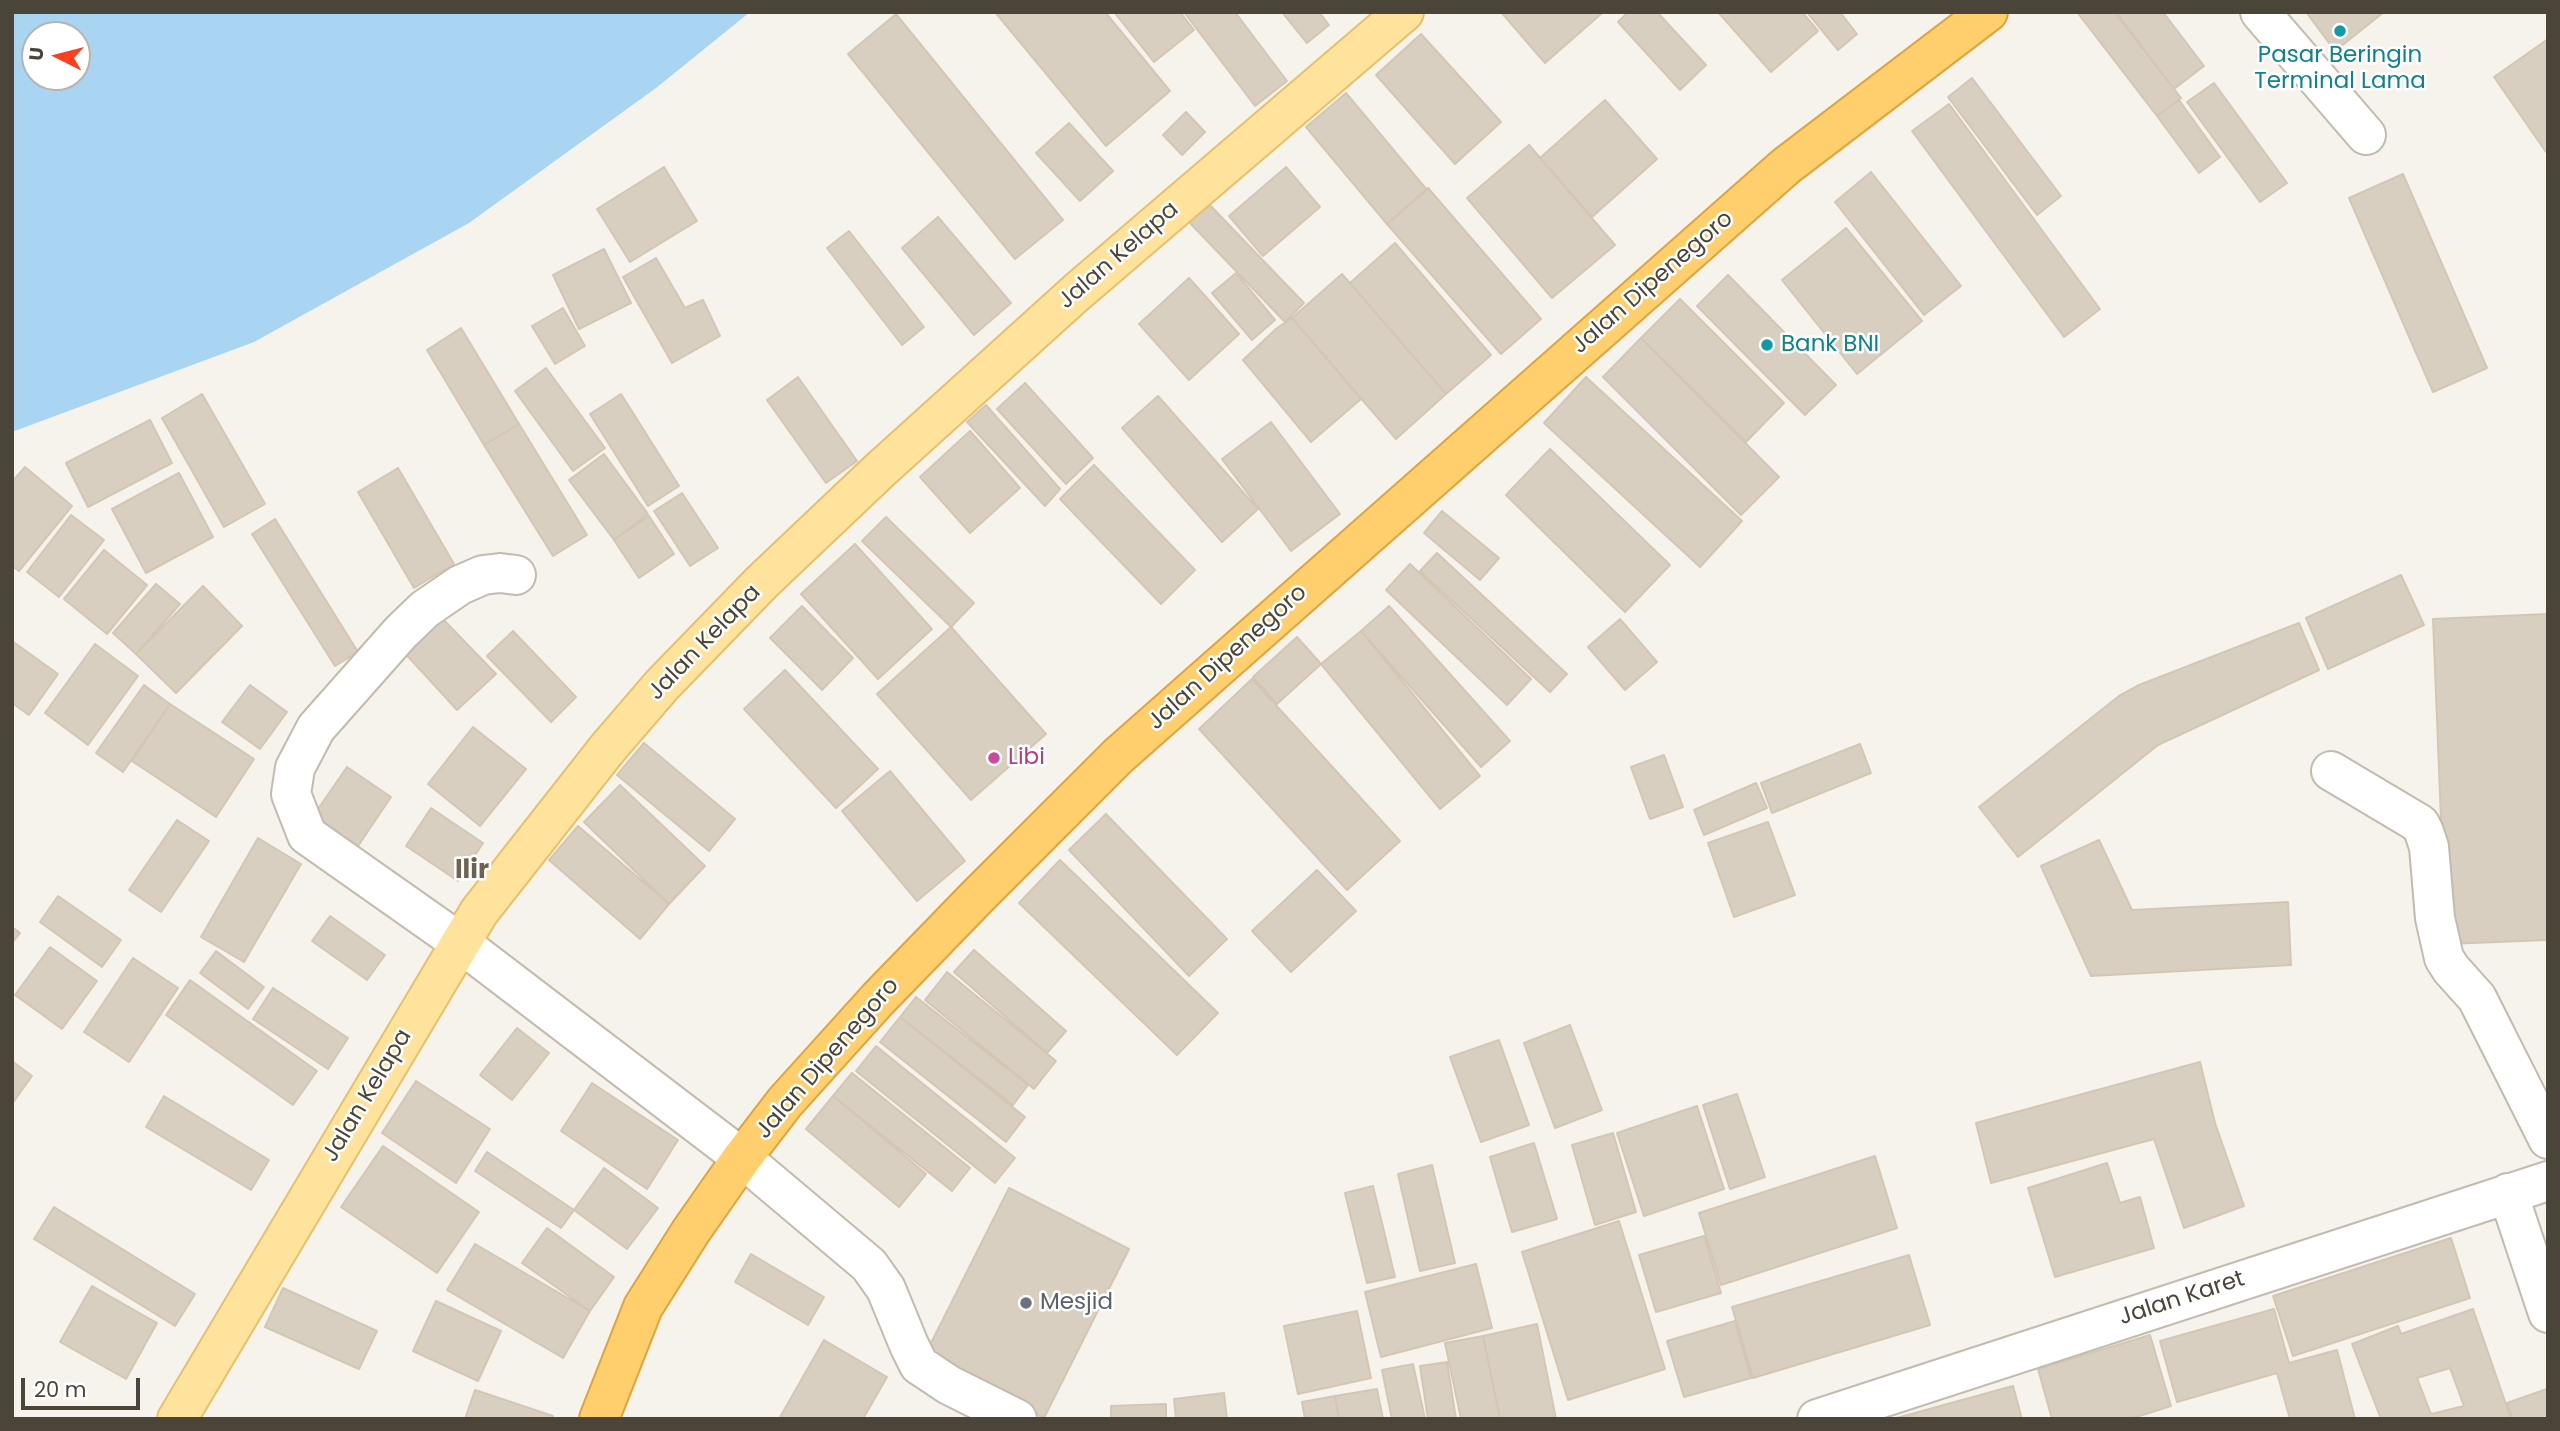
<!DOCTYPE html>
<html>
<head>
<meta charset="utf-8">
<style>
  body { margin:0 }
  #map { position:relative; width:2560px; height:1431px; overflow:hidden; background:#f6f3ec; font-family:Poppins,sans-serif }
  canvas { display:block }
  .frame { position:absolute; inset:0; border:14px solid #4b4439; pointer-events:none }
  .north { position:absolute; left:21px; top:21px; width:70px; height:70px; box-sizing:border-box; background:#fff; border:2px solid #b7b4b0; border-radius:50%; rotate:276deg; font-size:19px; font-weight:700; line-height:28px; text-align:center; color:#4b4439 }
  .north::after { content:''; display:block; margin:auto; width:24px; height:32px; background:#fc3f1d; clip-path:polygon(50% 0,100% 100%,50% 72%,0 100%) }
  .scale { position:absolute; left:21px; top:1378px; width:119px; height:32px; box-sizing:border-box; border:4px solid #4b4439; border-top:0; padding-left:9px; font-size:21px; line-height:24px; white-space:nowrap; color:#4b4439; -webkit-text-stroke:5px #fff; paint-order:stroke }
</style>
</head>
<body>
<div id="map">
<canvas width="2560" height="1431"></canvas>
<div class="frame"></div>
<div class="north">U</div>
<div class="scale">20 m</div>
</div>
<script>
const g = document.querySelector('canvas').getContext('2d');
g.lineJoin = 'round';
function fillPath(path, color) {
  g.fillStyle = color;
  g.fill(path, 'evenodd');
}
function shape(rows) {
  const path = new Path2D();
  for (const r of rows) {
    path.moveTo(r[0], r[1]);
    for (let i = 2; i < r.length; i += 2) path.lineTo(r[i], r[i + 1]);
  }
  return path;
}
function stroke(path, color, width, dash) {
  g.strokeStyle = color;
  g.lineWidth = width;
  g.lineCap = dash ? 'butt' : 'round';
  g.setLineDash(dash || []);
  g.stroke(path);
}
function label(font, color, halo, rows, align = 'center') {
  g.font = font + ' Poppins,sans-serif';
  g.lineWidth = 5;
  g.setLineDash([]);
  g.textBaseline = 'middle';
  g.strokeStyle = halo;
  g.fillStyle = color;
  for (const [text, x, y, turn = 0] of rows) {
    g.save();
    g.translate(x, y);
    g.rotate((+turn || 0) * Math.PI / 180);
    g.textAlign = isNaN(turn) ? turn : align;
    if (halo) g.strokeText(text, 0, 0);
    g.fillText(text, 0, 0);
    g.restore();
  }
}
fillPath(shape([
  [12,12,750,12,656,88,469,223,254,342,12,432],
  [35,35,77,35,77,77,35,77]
]), '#a9d4f2');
const building = shape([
  [995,12,1105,12,1170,91,1106,146,995,12],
  [1114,12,1180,12,1194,30,1154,62,1114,12],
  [1184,12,1235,12,1287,81,1255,106,1184,12],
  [1282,12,1319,12,1329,25,1307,43,1282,12],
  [1501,12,1600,12,1601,14,1545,63,1501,12],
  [1628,12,1657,12,1706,65,1680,90,1618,22,1628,12],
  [1718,12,1802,12,1818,31,1771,72,1718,12],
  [1807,12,1840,12,1857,34,1838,50,1807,12],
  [2077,12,2114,12,2181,98,2157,116,2077,12],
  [2116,12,2163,12,2204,66,2174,89,2116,12],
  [2306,12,2384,12,2335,51,2306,12],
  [896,14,1063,220,1015,259,848,54,896,14],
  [1421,34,1501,122,1455,164,1376,75,1421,34],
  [2548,39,2548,151,2546,152,2494,77,2548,39],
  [1972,78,2061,196,2037,215,1948,97,1972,78],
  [2214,83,2287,183,2260,202,2187,102,2214,83],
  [1346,93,1427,190,1387,224,1306,127,1346,93],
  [1605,100,1657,159,1592,217,1540,158,1605,100],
  [2179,100,2220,157,2199,173,2157,116,2179,100],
  [1949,104,2100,309,2064,337,1912,131,1949,104],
  [1186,112,1205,132,1182,155,1163,135,1186,112],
  [1069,123,1113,171,1080,201,1036,153,1069,123],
  [1529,145,1615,245,1552,298,1467,198,1529,145],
  [664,167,697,221,630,262,597,209,664,167],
  [1286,167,1320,207,1263,256,1229,216,1286,167],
  [1871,172,1961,286,1924,315,1835,202,1871,172],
  [2403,174,2487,368,2433,392,2349,198,2403,174],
  [1428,188,1541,319,1501,354,1387,224,1428,188],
  [1206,201,1304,303,1285,322,1187,220,1206,201],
  [938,217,1011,303,974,335,902,248,938,217],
  [1846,228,1922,321,1857,374,1782,280,1846,228],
  [849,231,924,327,902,345,827,248,849,231],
  [1395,243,1491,355,1446,394,1350,283,1395,243],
  [604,249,631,303,579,329,553,275,604,249],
  [656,258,685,308,703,300,720,336,672,363,623,277,656,258],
  [1236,273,1275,320,1252,340,1212,293,1236,273],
  [1342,274,1446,394,1396,439,1292,318,1342,274],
  [1728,275,1836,385,1805,415,1697,306,1728,275],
  [1189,278,1239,334,1189,380,1139,324,1189,278],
  [1680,299,1784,403,1746,442,1641,338,1680,299],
  [563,308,585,346,555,364,532,326,563,308],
  [1292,318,1361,399,1311,442,1243,360,1277,328,1292,318],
  [461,328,519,424,484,445,427,350,461,328],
  [1641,338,1779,477,1741,515,1603,377,1641,338],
  [546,368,605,448,573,471,515,391,546,368],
  [798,377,857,461,826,483,767,400,798,377],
  [1586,377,1742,521,1700,567,1544,423,1586,377],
  [1025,383,1093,458,1066,484,997,409,1025,383],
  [202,394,265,504,224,527,162,418,202,394],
  [621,394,679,486,648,506,590,414,621,394],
  [1158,396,1258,509,1222,542,1122,428,1158,396],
  [986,405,1060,489,1045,506,967,422,986,405],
  [150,420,172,463,88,507,66,463,150,420],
  [1271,422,1340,514,1291,551,1222,459,1271,422],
  [519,424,587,535,553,556,484,445,519,424],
  [970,431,1020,488,970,533,920,477,970,431],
  [1550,449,1670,565,1625,612,1506,495,1550,449],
  [604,454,648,514,614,540,569,480,604,454],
  [1094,465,1195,570,1161,604,1060,499,1094,465],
  [25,467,72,506,19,571,12,566,12,482,25,467],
  [398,468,454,564,414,588,358,492,398,468],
  [179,473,213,537,146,573,112,509,179,473],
  [682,493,718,548,690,566,654,511,682,493],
  [1442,511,1499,558,1480,580,1424,533,1442,511],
  [71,515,104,540,59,597,27,572,71,515],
  [649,516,674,554,639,578,614,540,649,516],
  [886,517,974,603,951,627,862,541,886,517],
  [275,519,358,652,335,666,252,534,275,519],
  [855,544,932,629,878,679,801,594,855,544],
  [104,550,147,585,107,634,64,599,104,550],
  [1437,553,1567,674,1550,692,1420,571,1437,553],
  [1410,564,1531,679,1507,705,1386,590,1410,564],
  [2401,575,2424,625,2328,669,2306,618,2401,575],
  [156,584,180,604,136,654,113,633,156,584],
  [203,586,242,626,176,693,136,654,203,586],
  [802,606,853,658,822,690,770,638,802,606],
  [1389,606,1510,741,1481,767,1361,631,1389,606],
  [2548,614,2548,940,2446,944,2433,619,2548,614],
  [439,615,496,674,457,710,402,650,439,615],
  [1620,619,1657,662,1625,690,1588,647,1620,619],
  [2299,623,2319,670,2158,745,2018,857,1979,807,2119,696,2139,685,2299,623],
  [951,627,1046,734,971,800,877,694,951,627],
  [513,631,576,697,551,722,487,656,513,631],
  [1361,631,1480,776,1440,809,1321,664,1361,631],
  [1297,637,1321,664,1277,704,1253,677,1297,637],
  [12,641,58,674,29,715,12,703,12,641],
  [95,644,138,676,88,745,45,713,95,644],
  [785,670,878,769,836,808,744,709,785,670],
  [1252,679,1400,841,1347,890,1199,729,1252,679],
  [144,685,170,704,123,772,96,753,144,685],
  [250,685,287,712,260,749,222,722,250,685],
  [170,704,254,759,216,817,132,761,170,704],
  [473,727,526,769,480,826,428,784,473,727],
  [644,743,735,819,709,851,617,775,644,743],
  [1860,744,1871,773,1772,813,1761,783,1860,744],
  [1664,755,1683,807,1650,819,1631,767,1664,755],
  [347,767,391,797,354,852,309,822,347,767],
  [890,771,965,861,917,901,842,811,890,771],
  [1756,783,1767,808,1704,835,1694,810,1756,783],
  [620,785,705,866,669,904,584,822,620,785],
  [431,808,483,843,458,881,406,846,431,808],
  [1106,814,1227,939,1189,976,1069,850,1106,814],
  [177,820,209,841,161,912,129,890,177,820],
  [1768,822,1795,895,1734,917,1708,843,1768,822],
  [578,826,669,904,640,939,549,860,578,826],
  [258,838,301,864,244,962,201,937,258,838],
  [2099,840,2132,910,2288,902,2291,965,2091,976,2041,866,2099,840],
  [1060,860,1218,1013,1177,1055,1019,903,1060,860],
  [1317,870,1356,911,1291,972,1252,931,1317,870],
  [58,896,121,940,102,967,40,922,58,896],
  [330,916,385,955,367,980,312,941,330,916],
  [12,927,20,933,12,943,12,927],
  [50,947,97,981,62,1029,15,995,50,947],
  [974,950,1066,1031,1047,1053,954,972,974,950],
  [216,951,264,987,248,1009,200,973,216,951],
  [133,958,178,988,129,1062,84,1032,133,958],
  [947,972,1056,1061,1034,1089,925,1000,947,972],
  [190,980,317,1071,293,1105,166,1015,190,980],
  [273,988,348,1038,328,1069,253,1019,273,988],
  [916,997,1028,1085,1013,1105,900,1017,916,997],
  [900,1017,1025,1117,1006,1142,880,1042,900,1017],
  [1570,1025,1602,1110,1555,1128,1524,1043,1570,1025],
  [517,1028,549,1053,512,1100,480,1075,517,1028],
  [1499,1040,1529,1125,1481,1142,1450,1057,1499,1040],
  [876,1046,1015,1158,995,1183,856,1071,876,1046],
  [12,1061,32,1076,12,1104,12,1061],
  [2200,1062,2215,1123,2244,1206,2184,1228,2154,1139,1991,1183,1976,1123,2200,1062],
  [852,1073,970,1168,952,1191,833,1096,852,1073],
  [416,1081,490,1129,456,1183,382,1133,416,1081],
  [592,1083,678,1140,647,1189,561,1131,592,1083],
  [1737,1094,1765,1177,1730,1189,1703,1105,1737,1094],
  [164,1096,269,1160,251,1190,146,1127,164,1096],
  [833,1096,926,1174,899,1207,806,1129,833,1096],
  [1697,1106,1724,1189,1644,1216,1617,1133,1697,1106],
  [1613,1133,1636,1212,1595,1225,1572,1145,1613,1133],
  [1534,1143,1557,1219,1512,1232,1490,1157,1534,1143],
  [383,1146,479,1212,437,1273,341,1207,383,1146],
  [487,1152,574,1210,561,1228,475,1171,487,1152],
  [1875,1156,1897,1228,1721,1285,1699,1213,1875,1156],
  [2107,1163,2120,1203,2140,1197,2154,1248,2055,1277,2028,1188,2107,1163],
  [1432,1165,1455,1263,1420,1271,1398,1174,1432,1165],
  [604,1168,658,1208,627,1249,574,1210,604,1168],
  [1373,1186,1395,1277,1367,1283,1345,1193,1373,1186],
  [1009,1188,1129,1249,1044,1418,924,1357,1009,1188],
  [54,1207,195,1294,175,1326,34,1239,54,1207],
  [1619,1221,1665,1369,1568,1400,1522,1252,1619,1221],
  [547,1228,614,1277,590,1311,522,1263,547,1228],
  [1704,1236,1721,1293,1656,1312,1639,1255,1704,1236],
  [2451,1238,2470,1298,2293,1356,2273,1296,2451,1238],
  [475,1244,590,1311,563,1358,447,1290,475,1244],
  [751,1254,824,1297,808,1325,735,1282,751,1254],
  [1909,1255,1930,1325,1753,1378,1732,1307,1909,1255],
  [1476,1264,1492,1328,1381,1357,1365,1292,1476,1264],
  [92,1286,157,1323,126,1379,60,1342,92,1286],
  [283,1288,377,1331,359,1369,265,1327,283,1288],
  [436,1301,501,1331,478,1381,413,1351,436,1301],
  [2274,1309,2289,1363,2337,1350,2355,1419,2290,1419,2277,1373,2177,1402,2160,1341,2274,1309],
  [2473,1309,2511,1419,2381,1419,2352,1344,2398,1326,2401,1334,2473,1309],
  [2450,1368,2464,1406,2431,1414,2417,1378,2450,1368],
  [1357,1311,1371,1378,1298,1394,1284,1326,1357,1311],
  [1735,1321,1751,1378,1684,1397,1667,1341,1735,1321],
  [1537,1324,1556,1419,1500,1419,1483,1336,1537,1324],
  [2150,1335,2171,1406,2130,1419,2052,1419,2038,1369,2150,1335],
  [1483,1336,1500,1419,1461,1419,1445,1343,1483,1336],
  [824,1340,887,1377,863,1419,779,1419,824,1340],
  [1447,1362,1456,1419,1428,1419,1420,1366,1447,1362],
  [1413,1364,1425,1419,1392,1419,1382,1370,1413,1364],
  [2013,1386,2022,1419,1893,1419,2013,1386],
  [1377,1389,1383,1419,1339,1419,1335,1396,1377,1389],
  [2547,1389,2548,1419,2513,1419,2507,1403,2547,1389],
  [475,1390,553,1416,552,1419,465,1419,475,1390],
  [1224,1393,1227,1419,1176,1419,1174,1399,1224,1393],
  [1335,1396,1339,1419,1305,1419,1302,1402,1335,1396],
  [1166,1404,1166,1419,1111,1419,1111,1406,1166,1404]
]);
fillPath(building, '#d8cfc1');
stroke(building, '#d3c7b4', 2);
const minor = shape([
  [2260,12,2366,135],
  [516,575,500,573,483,575,460,585,425,609,401,632,316,728,295,768,291,794,307,835,459,942,742,1158,869,1265,886,1289,909,1345,919,1365,949,1385,1017,1419],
  [2331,771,2420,824,2424,832,2429,847,2435,918,2444,958,2451,969,2477,998,2548,1139],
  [2508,1193,2548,1313],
  [1817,1419,2548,1181]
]);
const major = shape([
  [177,1419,479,912,607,749,662,685,762,582,879,471,1077,292,1404,12]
]);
const highway = shape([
  [599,1419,643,1307,691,1231,742,1158,785,1102,878,999,977,897,1118,756,1786,166,1988,12]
]);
stroke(minor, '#c2bbae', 42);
stroke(major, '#e6c16a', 42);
stroke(highway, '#e0a43c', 42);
stroke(minor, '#fff', 38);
stroke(major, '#ffe39c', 38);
stroke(highway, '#ffcf6e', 38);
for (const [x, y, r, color] of [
  [2340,31,7,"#0f9aa8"],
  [1767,345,7,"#0f9aa8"],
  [994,758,7,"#d1479c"],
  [1026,1303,7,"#6b7280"]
]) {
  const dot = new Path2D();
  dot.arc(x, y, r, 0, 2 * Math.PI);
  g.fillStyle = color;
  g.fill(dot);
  stroke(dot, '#fff', 2.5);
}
label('23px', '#0d838f', '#fff', [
  ["Pasar Beringin",2340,56],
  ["Terminal Lama",2340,82],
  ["Bank BNI",1781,345,"left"]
]);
label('23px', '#4b4439', '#fff', [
  ["Jalan Kelapa",1119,256,-41],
  ["Jalan Dipenegoro",1653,283,-41],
  ["Jalan Kelapa",705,643,-46],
  ["Jalan Dipenegoro",1228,658,-42],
  ["Jalan Dipenegoro",828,1059,-49],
  ["Jalan Kelapa",368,1096,-59],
  ["Jalan Karet",2182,1299,-18]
]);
label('23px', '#b23c85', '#fff', [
  ["Libi",1008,758]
], 'left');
label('23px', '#5b616d', '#fff', [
  ["Mesjid",1040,1303]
], 'left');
label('bold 26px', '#6e6250', '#fff', [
  ["Ilir",472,871]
]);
</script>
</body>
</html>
